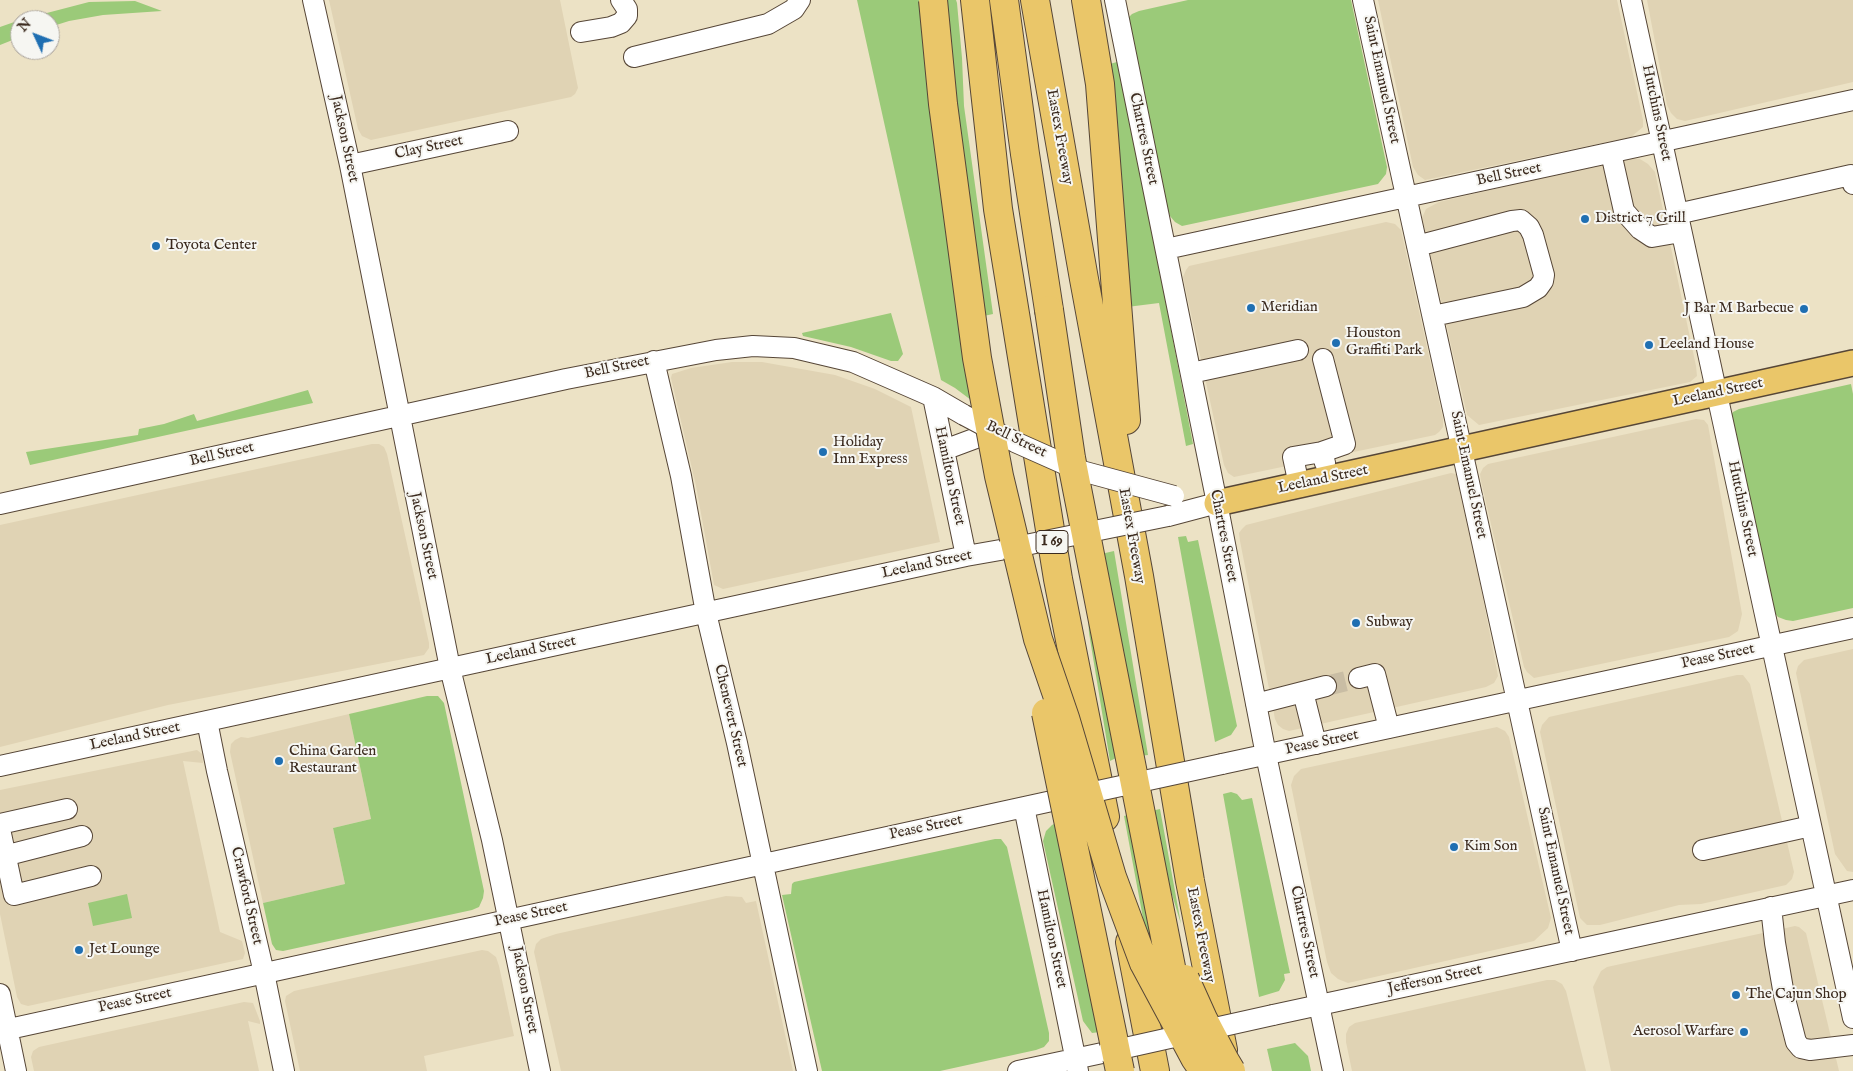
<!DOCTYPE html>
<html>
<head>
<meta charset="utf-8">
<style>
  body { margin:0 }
  #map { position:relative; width:1853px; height:1071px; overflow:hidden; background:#ece2c5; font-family:"IM FELL English",serif }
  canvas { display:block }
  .north { position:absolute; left:10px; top:10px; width:50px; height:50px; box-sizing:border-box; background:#f6f6f2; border:1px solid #aba49d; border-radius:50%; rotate:313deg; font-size:14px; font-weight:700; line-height:20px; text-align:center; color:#3b2a1e }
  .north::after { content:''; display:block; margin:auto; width:18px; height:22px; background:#1f6fb2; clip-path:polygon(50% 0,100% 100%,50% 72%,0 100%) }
</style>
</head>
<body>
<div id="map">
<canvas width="1853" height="1071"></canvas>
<div class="north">N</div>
</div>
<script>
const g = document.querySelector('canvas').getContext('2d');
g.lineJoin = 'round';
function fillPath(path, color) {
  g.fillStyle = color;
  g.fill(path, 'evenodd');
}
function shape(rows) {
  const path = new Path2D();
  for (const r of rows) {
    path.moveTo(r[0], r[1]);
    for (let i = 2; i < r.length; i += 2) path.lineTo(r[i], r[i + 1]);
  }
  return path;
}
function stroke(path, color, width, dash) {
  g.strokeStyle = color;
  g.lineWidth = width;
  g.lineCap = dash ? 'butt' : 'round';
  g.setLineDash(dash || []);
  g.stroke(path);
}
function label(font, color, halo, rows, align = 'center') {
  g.font = font + ' "IM FELL English",serif';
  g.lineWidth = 4;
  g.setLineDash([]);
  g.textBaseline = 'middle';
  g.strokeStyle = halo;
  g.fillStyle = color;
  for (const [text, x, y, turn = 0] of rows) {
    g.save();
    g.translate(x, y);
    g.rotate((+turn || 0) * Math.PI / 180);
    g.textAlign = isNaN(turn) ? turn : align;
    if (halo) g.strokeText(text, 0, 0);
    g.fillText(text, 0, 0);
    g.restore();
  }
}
fillPath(shape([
  [329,0,560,0,578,88,575,94,571,97,371,140,362,136,358,129],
  [1378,0,1617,0,1643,120,1643,127,1631,137,1425,180,1418,175,1413,167],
  [1647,0,1853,0,1853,82,1685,121,1677,119,1671,113,1667,105],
  [1627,158,1640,159,1648,164,1655,172,1696,366,1697,376,1690,382,1479,425,1467,415,1422,218,1426,209,1439,202],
  [1386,222,1395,224,1401,230,1443,419,1443,427,1439,432,1435,435,1234,477,1228,473,1224,465,1183,277,1186,270,1189,266],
  [732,362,762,362,835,375,875,389,911,407,940,542,723,589,714,585,696,486,671,378,672,374,691,368],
  [1696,419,1704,420,1708,425,1742,614,1738,631,1729,637,1534,678,1527,672,1524,667,1481,481,1480,474,1483,468,1488,464],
  [372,444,379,444,384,447,387,454,429,643,429,648,424,655,168,705,0,747,0,525],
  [1451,473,1456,474,1460,479,1498,676,1494,683,1486,687,1289,731,1283,729,1278,725,1275,719,1240,541,1239,533,1242,529,1246,525],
  [1853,649,1853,872,1847,871,1835,854,1796,673,1798,666,1804,660],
  [1737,675,1743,675,1750,684,1794,872,1792,879,1786,885,1701,904,1679,905,1600,925,1587,925,1580,918,1540,732,1542,725,1549,717],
  [349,714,371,819,333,828,345,884,263,903,230,752,231,744,235,740,241,737,248,738],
  [1497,727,1505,731,1509,737,1551,918,1548,928,1534,941,1348,983,1338,979,1331,973,1327,962,1291,785,1294,776,1301,769],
  [197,750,202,754,203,763,183,761,220,932,242,941,245,953,243,959,28,1006,21,1004,17,997,0,914,0,790],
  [726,896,742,897,746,903,756,901,793,1071,561,1071,534,952,536,944,541,939,556,934],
  [1795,926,1799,927,1806,933,1839,1071,1611,1071,1593,987,1601,971,1607,967],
  [482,950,488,951,496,957,499,966,514,1036,424,1056,427,1071,300,1071,285,1001,286,996,294,991],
  [1547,980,1555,980,1562,984,1566,991,1586,1071,1352,1071,1346,1042,1346,1034,1349,1027,1355,1023],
  [244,1002,253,1003,260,1021,260,1024,248,1021,259,1071,34,1071,31,1057,33,1051,39,1047]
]), '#e0d3b4');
fillPath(shape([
  [857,0,921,0,971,400,955,388,941,380],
  [939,0,956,0,957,3,962,58,964,106,993,314,979,317],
  [1188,0,1351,0,1387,167,1386,174,1378,184,1182,226,1175,222,1170,216,1166,207,1127,19,1132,14,1139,11],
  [135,1,162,11,103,15,69,21,50,27,50,20,20,20,89,2],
  [20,20,20,37,0,45,0,27],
  [1117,62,1165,299,1193,444,1186,446,1159,303,1127,307,1106,65],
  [891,313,903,354,898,361,891,361,851,347,803,336,802,333],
  [1851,384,1853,394,1853,608,1793,621,1786,620,1778,617,1773,611,1730,417,1733,412,1739,409],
  [308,390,313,403,30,465,26,452,138,435,139,429,164,424,194,414,197,421],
  [1186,536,1188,542,1198,540,1237,726,1231,735,1215,742,1178,537],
  [1114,551,1148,755,1139,756,1101,554],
  [1086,580,1118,757,1110,761,1089,633],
  [427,696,438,696,444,703,484,891,483,898,479,907,472,910,283,951,276,950,272,944,263,903,345,884,333,828,371,819,349,714],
  [1231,792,1237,794,1242,800,1252,798,1290,973,1284,974,1285,980,1279,991,1259,997,1223,794],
  [1160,809,1181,924,1163,865,1151,811],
  [1131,814,1169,998,1148,945,1124,816],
  [1056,823,1100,1032,1092,1033,1083,1021,1043,841,1046,831,1052,825],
  [995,839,1001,839,1007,847,1049,1033,1049,1041,1044,1047,1036,1050,940,1071,822,1071,782,895,791,894,792,884,794,882],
  [127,894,132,918,93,926,88,903],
  [1295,1043,1308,1056,1311,1071,1272,1071,1267,1049]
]), '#9bca79');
stroke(shape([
  [1326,686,1359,678]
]), '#c9bda4', 20, [20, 10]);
const minor = shape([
  [313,0,350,165,450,668,492,840,540,1071],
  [1115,0,1217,503,1266,755,1333,1071],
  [1363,0,1572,951],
  [1631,0,1853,1018],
  [581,32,611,27,621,23,627,16,627,9,621,0],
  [634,57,768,24,794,9,800,0],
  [1611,153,1624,211,1640,229,1652,237,1681,232],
  [350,165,508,131],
  [1677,214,1851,175,1853,184],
  [1417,246,1512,221,1521,220,1529,227,1533,235,1544,275,1543,281,1538,288,1523,297,1433,316],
  [1166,249,1853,100],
  [654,361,681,476,706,613,737,743,807,1071],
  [1191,373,1298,350],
  [933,397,966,556],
  [944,450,995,431],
  [1322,452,1345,444,1323,359],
  [1299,485,1293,457,1322,452,1325,463],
  [0,504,566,379,716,350,753,346,794,348,853,362,933,397,964,415],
  [1168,516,1217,503],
  [1359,678,1375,674,1389,728],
  [1303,692,1316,744],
  [1256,704,1326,686],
  [207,721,217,771,264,973,284,1071],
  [1222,764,1853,628],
  [0,766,966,556,1006,549],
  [1024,807,1078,1071],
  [0,824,67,809],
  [0,829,14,895,91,876],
  [1703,850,1811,826],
  [0,857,82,836],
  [1771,907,1775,943,1784,995,1796,1042,1801,1048,1810,1050,1853,1045],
  [0,994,16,1071],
  [1273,1015,1853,890],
  [0,1031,1061,799],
  [1018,1071,1107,1052]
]);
const major = shape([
  [1217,503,1853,363]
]);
const highway = shape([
  [975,0,998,209,1058,579,1105,817],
  [1004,0,1025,154,1049,310],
  [1035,0,1084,279,1139,576,1190,881,1223,1050],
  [1086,0,1100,84,1126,420],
  [1130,942,1155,1071]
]);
stroke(minor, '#564637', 22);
stroke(major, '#564637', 28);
stroke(highway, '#564637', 30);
stroke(minor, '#fff', 20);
stroke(major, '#eac669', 25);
stroke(highway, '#eac669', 28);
const minorBridge = shape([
  [964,415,1015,442,1078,470,1174,496],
  [1006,549,1168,516],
  [1075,796,1222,764],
  [1107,1052,1273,1015]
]);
const highwayBridge = shape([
  [933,0,943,104,977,358,999,476,1038,639,1065,718,1112,877,1144,963,1195,1058,1204,1071],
  [1049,310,1071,458,1181,1018],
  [1046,713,1120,1071],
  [1185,979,1203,1019,1225,1061,1231,1071]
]);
stroke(minorBridge, '#564637', 22, []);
stroke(highwayBridge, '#564637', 30, []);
stroke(minorBridge, '#fff', 20);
stroke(highwayBridge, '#eac669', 28);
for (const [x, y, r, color] of [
  [1585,219,5,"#1f6fb2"],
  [156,246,5,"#1f6fb2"],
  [1251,308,5,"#1f6fb2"],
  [1804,309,5,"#1f6fb2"],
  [1336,343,5,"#1f6fb2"],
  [1649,345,5,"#1f6fb2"],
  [823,452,5,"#1f6fb2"],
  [1356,623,5,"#1f6fb2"],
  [279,761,5,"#1f6fb2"],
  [1454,847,5,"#1f6fb2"],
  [79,950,5,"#1f6fb2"],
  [1736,995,5,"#1f6fb2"],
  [1744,1032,5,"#1f6fb2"]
]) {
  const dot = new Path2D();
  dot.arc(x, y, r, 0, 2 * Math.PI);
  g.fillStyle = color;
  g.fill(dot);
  stroke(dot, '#f6f6f2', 2);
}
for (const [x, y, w] of [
  [1052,542,32]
]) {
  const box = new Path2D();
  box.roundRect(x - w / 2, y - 11.5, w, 23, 4);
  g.fillStyle = '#f6f6f2';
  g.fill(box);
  stroke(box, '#3b2a1e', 1);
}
label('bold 14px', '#3b2a1e', null, [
  ["I 69",1052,542]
]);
label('15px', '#3b2a1e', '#f6f6f2', [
  ["Saint Emanuel Street",1381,80,78],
  ["Hutchins Street",1656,113,78],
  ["Eastex Freeway",1059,137,80],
  ["Jackson Street",344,139,78],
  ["Chartres Street",1143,139,78],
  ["Clay Street",429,148,-12],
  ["Bell Street",1509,175,-12],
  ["Bell Street",617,368,-12],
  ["Leeland Street",1718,393,-12],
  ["Bell Street",1016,440,26],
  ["Bell Street",222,455,-13],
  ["Saint Emanuel Street",1468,475,78],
  ["Hamilton Street",949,476,78],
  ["Leeland Street",1323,480,-12],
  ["Hutchins Street",1742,509,78],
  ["Jackson Street",423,536,78],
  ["Eastex Freeway",1131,536,80],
  ["Chartres Street",1223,536,79],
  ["Leeland Street",927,565,-12],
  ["Leeland Street",531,651,-12],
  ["Pease Street",1718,657,-12],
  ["Chenevert Street",730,716,77],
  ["Leeland Street",135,737,-12],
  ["Pease Street",1322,743,-12],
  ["Pease Street",926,828,-12],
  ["Saint Emanuel Street",1555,871,78],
  ["Crawford Street",246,896,77],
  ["Pease Street",531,915,-12],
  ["Chartres Street",1304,932,78],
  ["Eastex Freeway",1200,935,79],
  ["Hamilton Street",1051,939,78],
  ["Jefferson Street",1435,980,-12],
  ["Jackson Street",524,990,79],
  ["Pease Street",135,1001,-12]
]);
label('15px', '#3b2a1e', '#f6f6f2', [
  ["District 7 Grill",1595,219],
  ["Toyota Center",166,246],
  ["Meridian",1261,308],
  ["J Bar M Barbecue",1794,309,"right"],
  ["Houston",1346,334],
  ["Graffiti Park",1346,351],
  ["Leeland House",1659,345],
  ["Holiday",833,443],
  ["Inn Express",833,460],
  ["Subway",1366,623],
  ["China Garden",289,752],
  ["Restaurant",289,769],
  ["Kim Son",1464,847],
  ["Jet Lounge",89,950],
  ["The Cajun Shop",1746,995],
  ["Aerosol Warfare",1734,1032,"right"]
], 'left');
</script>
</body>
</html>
